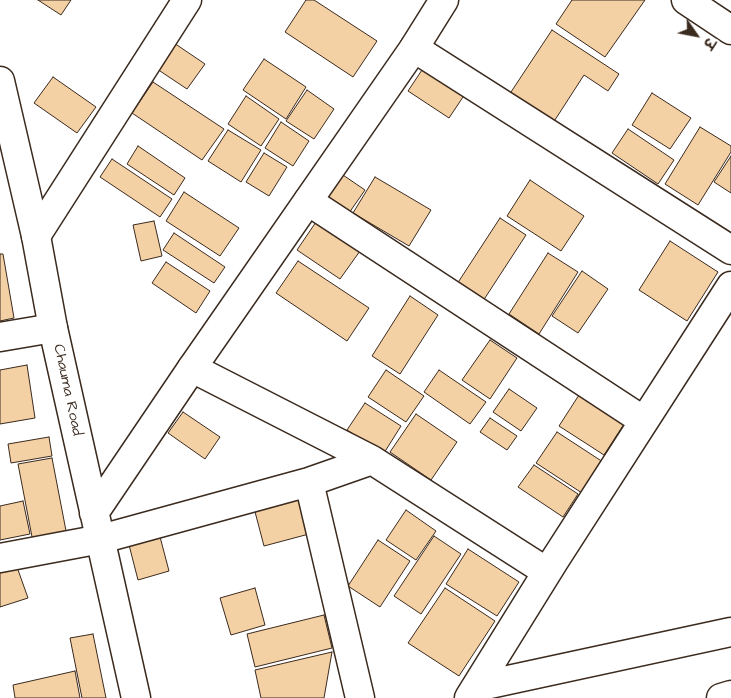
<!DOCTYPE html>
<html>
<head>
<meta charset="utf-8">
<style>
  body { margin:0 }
  #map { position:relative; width:731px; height:698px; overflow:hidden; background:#fff; font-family:"Architects Daughter","Playpen Sans Deva",sans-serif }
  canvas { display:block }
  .north { position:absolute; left:671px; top:10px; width:50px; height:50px; -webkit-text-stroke:4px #fff; paint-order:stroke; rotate:123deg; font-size:14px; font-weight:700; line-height:20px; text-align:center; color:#3b2a1e }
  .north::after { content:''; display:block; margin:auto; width:18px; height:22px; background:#3b2a1e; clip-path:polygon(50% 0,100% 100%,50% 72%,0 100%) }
</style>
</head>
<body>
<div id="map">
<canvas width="731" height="698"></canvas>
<div class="north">उ</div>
</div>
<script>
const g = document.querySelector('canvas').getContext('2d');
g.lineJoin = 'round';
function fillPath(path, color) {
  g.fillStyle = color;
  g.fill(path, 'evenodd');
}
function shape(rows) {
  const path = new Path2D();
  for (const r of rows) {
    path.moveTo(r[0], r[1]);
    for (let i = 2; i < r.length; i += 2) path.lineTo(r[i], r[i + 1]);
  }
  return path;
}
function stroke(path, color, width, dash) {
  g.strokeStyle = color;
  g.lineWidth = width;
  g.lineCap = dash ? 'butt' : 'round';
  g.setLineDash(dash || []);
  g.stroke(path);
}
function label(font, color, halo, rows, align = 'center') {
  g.font = font + ' "Architects Daughter",sans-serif';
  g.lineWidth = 4;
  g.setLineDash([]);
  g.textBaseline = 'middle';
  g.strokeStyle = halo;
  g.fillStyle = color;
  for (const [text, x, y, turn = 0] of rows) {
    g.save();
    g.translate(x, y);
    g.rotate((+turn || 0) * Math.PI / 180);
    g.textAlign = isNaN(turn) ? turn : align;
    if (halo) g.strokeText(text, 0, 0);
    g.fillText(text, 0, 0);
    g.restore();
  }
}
const building = shape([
  [38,0,71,0,61,15,38,0],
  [306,0,314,0,377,41,353,77,285,32,306,0],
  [572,0,645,0,605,57,556,24,572,0],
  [552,30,619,74,608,91,584,75,553,123,509,95,552,30],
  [174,43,205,64,187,89,157,69,174,43],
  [264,59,306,87,286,119,243,90,264,59],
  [424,67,465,94,449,118,408,91,424,67],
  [53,77,96,107,77,133,34,103,53,77],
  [153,82,224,129,202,160,132,113,153,82],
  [307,90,334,109,314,139,286,121,307,90],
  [652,93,691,118,670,149,632,125,652,93],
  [246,96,279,119,261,146,228,124,246,96],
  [281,122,309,141,293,166,265,148,281,122],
  [700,127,731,146,731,152,698,205,665,184,700,127],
  [628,129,674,160,658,184,612,153,628,129],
  [228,130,261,150,241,182,208,161,228,130],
  [138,146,185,178,174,195,127,164,138,146],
  [264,153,287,167,269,196,246,182,264,153],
  [731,156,731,193,714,182,731,156],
  [112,159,172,199,160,217,100,177,112,159],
  [337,171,365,190,349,213,321,194,337,171],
  [375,177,431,210,409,246,353,213,375,177],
  [530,180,584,216,561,251,507,216,530,180],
  [184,192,239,228,220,256,166,221,184,192],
  [500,218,526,235,483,301,457,284,500,218],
  [154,221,162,256,141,261,133,225,154,221],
  [316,222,360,251,340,279,297,250,316,222],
  [174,233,225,267,214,283,163,250,174,233],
  [670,241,718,272,687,321,639,290,670,241],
  [548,253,578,272,539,334,509,314,548,253],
  [0,254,3,254,14,318,0,321,0,254],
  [298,261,369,308,347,341,276,293,298,261],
  [166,262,210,291,196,313,152,283,166,262],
  [582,271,608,289,578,333,552,316,582,271],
  [410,296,438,315,400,374,372,356,410,296],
  [490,340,517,358,490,399,462,380,490,340],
  [27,365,35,418,0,424,0,370,27,365],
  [386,370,424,396,406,422,368,397,386,370],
  [439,370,486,402,470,424,424,392,439,370],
  [509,389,537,408,521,431,493,412,509,389],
  [579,395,624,424,604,455,559,426,579,395],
  [365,403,401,426,384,453,347,430,365,403],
  [183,412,220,437,205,459,168,433,183,412],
  [416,414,457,442,431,480,390,452,416,414],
  [490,418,517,436,507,450,480,432,490,418],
  [557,432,603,462,582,493,536,463,557,432],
  [49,437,52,456,11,463,8,444,49,437],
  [52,458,67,536,33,542,18,464,52,458],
  [534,465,578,494,563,517,518,487,534,465],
  [299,496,309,534,264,546,254,508,299,496],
  [23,501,30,534,0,540,0,506,23,501],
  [406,510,436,531,416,560,386,540,406,510],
  [159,533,169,571,138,580,128,541,159,533],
  [434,536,461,554,421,614,394,596,434,536],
  [378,540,410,561,380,607,348,586,378,540],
  [468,549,519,582,497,616,446,584,468,549],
  [17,567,28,598,0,607,0,572,17,567],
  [255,588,265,625,231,635,220,598,255,588],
  [445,588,495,621,459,676,408,643,445,588],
  [324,615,332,648,255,667,247,634,324,615],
  [93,634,106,698,82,698,70,638,93,634],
  [332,652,324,698,261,698,255,670,332,652],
  [75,671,80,698,15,698,13,685,75,671]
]);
fillPath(building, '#f4d1a5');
stroke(building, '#3b2a1e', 1);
const street = shape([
  [686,0,731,30],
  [414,48,731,250],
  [308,201,644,421],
  [36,236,187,0],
  [0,337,53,328],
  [192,368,372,460],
  [309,482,360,698],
  [0,558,101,539,309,482,372,460,547,572],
  [476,687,731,632],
  [469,698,554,561,731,286],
  [721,698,731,695]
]);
const secondary = shape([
  [0,81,36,236,53,328,136,698],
  [94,513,192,368,414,48,444,0]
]);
stroke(street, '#3b2a1e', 31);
stroke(secondary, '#3b2a1e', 31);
stroke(street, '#fff', 28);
stroke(secondary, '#fff', 28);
label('15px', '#3b2a1e', '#fff', [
  ["Chauma Road",67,390,78]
]);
</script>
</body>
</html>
